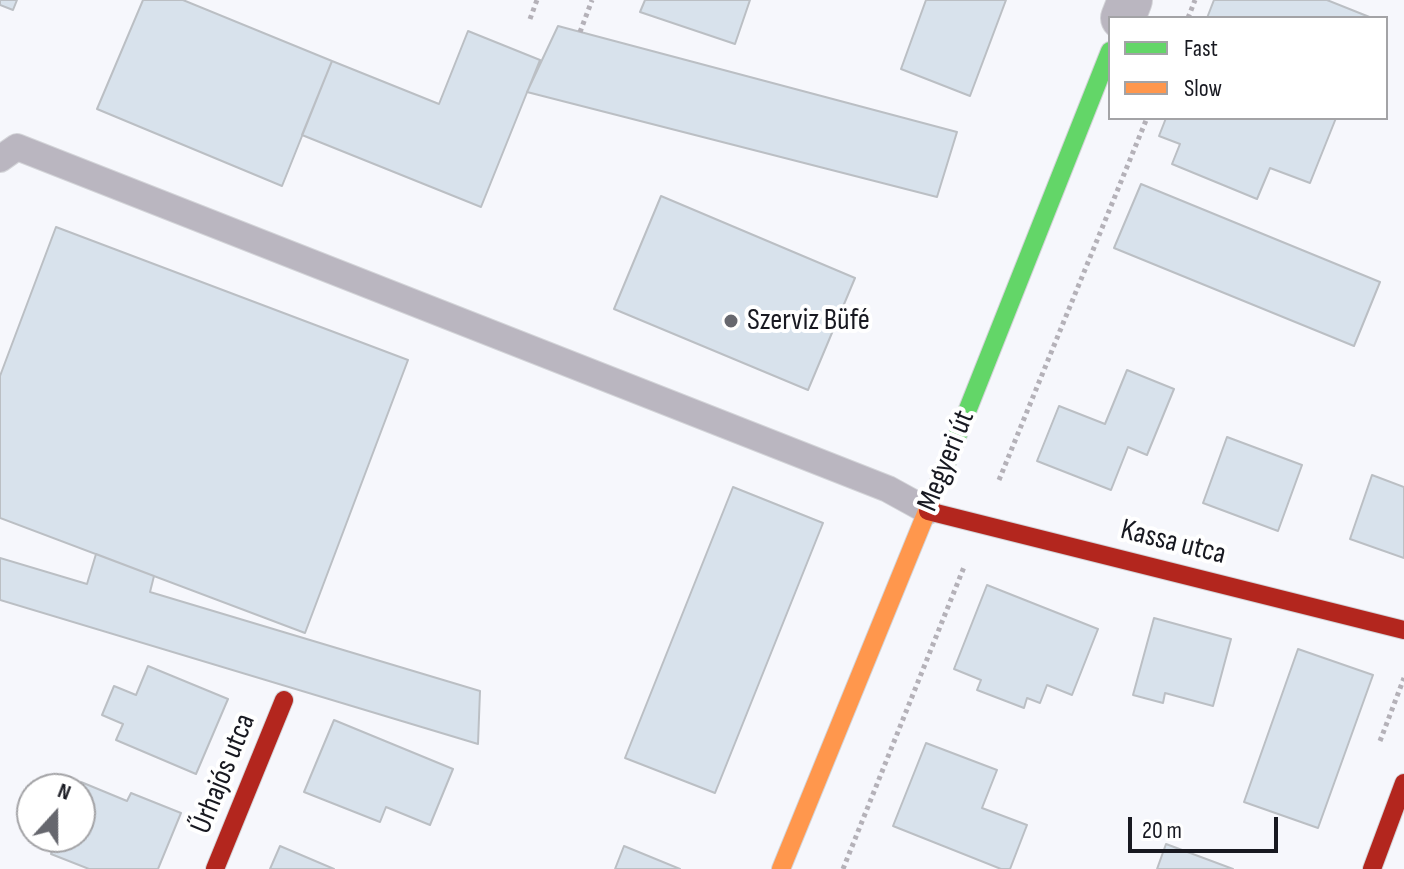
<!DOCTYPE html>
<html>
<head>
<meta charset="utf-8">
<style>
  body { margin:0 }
  #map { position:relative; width:1404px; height:869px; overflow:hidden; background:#f6f7fc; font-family:"Sofia Sans Condensed",sans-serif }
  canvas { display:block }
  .legend { position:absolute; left:1108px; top:16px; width:280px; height:104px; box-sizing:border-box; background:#fff; border:2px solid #a3a3a6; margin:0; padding:10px 14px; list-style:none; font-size:24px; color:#181921 }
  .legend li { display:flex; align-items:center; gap:16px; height:40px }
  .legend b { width:40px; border:2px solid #a3a3a6 }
  .north { position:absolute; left:16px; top:773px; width:80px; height:80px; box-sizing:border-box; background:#fff; border:2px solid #a3a3a6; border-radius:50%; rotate:21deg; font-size:22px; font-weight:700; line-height:32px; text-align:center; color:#181921 }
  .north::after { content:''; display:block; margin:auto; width:28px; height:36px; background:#66676e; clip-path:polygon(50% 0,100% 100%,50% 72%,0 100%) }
  .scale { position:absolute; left:1128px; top:817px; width:150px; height:36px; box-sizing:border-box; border:4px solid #181921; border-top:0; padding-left:10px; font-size:24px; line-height:28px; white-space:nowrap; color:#181921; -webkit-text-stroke:6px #fff; paint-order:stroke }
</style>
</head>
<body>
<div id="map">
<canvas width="1404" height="869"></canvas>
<ul class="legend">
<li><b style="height:10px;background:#63d668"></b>Fast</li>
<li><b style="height:10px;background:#ff974d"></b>Slow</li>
</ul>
<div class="north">N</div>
<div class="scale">20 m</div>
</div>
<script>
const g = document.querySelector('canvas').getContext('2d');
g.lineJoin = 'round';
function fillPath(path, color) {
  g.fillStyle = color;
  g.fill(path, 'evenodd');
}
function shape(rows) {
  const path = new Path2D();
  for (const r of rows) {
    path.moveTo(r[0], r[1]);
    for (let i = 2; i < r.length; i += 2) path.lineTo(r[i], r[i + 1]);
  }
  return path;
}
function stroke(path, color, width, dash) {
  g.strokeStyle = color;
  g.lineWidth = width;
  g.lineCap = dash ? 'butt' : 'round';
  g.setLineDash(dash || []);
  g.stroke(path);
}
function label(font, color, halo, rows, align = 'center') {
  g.font = font + ' "Sofia Sans Condensed",sans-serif';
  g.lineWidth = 8;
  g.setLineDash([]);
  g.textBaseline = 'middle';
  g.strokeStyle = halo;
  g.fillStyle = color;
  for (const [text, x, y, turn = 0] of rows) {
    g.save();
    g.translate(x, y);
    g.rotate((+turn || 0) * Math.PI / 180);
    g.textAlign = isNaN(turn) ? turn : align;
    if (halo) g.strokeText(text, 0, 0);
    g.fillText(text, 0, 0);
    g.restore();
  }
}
const building = shape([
  [0,0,17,0,13,10,0,5,0,0],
  [143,0,183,0,332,61,282,186,97,109,143,0],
  [645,0,750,0,735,44,640,12,645,0],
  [926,0,1006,0,970,96,901,69,926,0],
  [1214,0,1327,0,1372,18,1207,18,1214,0],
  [558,26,957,132,937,197,527,92,558,26],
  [468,31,540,60,481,207,302,135,332,61,439,104,468,31],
  [1166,118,1336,118,1310,183,1270,168,1257,199,1172,164,1180,144,1159,136,1166,118],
  [1141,184,1380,282,1354,346,1114,248,1141,184],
  [661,196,855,278,808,390,614,309,661,196],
  [56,227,408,360,305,633,0,518,0,376,56,227],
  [1127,370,1174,389,1147,455,1128,447,1111,490,1037,461,1059,406,1105,424,1127,370],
  [1227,437,1302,465,1278,531,1203,503,1227,437],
  [1372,475,1404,487,1404,558,1350,539,1372,475],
  [733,487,823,523,715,793,625,758,733,487],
  [96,554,154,576,150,592,480,691,478,744,0,600,0,558,87,584,96,554],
  [987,585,1098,629,1072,695,1047,685,1040,703,1027,698,1024,708,977,690,981,680,954,669,987,585],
  [1154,618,1231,639,1213,706,1165,693,1163,703,1133,695,1154,618],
  [1298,649,1373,675,1318,828,1244,802,1298,649],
  [148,666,228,699,196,774,116,740,123,724,102,715,114,686,136,695,148,666],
  [334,720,453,769,430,825,386,807,380,822,304,792,334,720],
  [926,743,997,770,982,808,1027,825,1010,869,1001,869,893,826,926,743],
  [81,782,127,801,131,793,181,813,158,869,89,869,51,854,58,837,80,837,80,789,78,789,81,782],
  [1166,844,1233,869,1157,869,1166,844],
  [280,846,334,869,270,869,280,846],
  [624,846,680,869,615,869,624,846]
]);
fillPath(building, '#d8e2ec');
stroke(building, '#bbbfc4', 2);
const lane = shape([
  [0,159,17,147,888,489,928,511]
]);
const street = shape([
  [1123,18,1130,0]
]);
const fast = shape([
  [941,477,1110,51]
]);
const slow = shape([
  [781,869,941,477]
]);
const jam = shape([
  [928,511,1404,630],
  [215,869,284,700],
  [1372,869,1404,783]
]);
stroke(lane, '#d3d4d8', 28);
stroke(street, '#d3d4d8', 46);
stroke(fast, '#d3d4d8', 20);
stroke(slow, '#d3d4d8', 20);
stroke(jam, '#d3d4d8', 20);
stroke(shape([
  [1188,18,1195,0],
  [530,19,537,0],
  [580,32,592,0],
  [999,480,1147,118],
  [1380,741,1404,678],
  [843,869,964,567]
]), '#b4b1b8', 5, [4, 4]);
stroke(lane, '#bab6c0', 26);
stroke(street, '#bab6c0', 44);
stroke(fast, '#63d668', 18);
stroke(slow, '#ff974d', 18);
stroke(jam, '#b3261e', 18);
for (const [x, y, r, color] of [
  [731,321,8,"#66676e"]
]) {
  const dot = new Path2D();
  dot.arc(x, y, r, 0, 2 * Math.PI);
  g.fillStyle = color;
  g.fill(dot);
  stroke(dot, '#fff', 3);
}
label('30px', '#181921', '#fff', [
  ["Szerviz Büfé",747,321]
], 'left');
label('30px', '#181921', '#fff', [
  ["Megyeri út",947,461,-68],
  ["Kassa utca",1173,543,14],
  ["Űrhajós utca",224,774,-68]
]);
</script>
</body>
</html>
